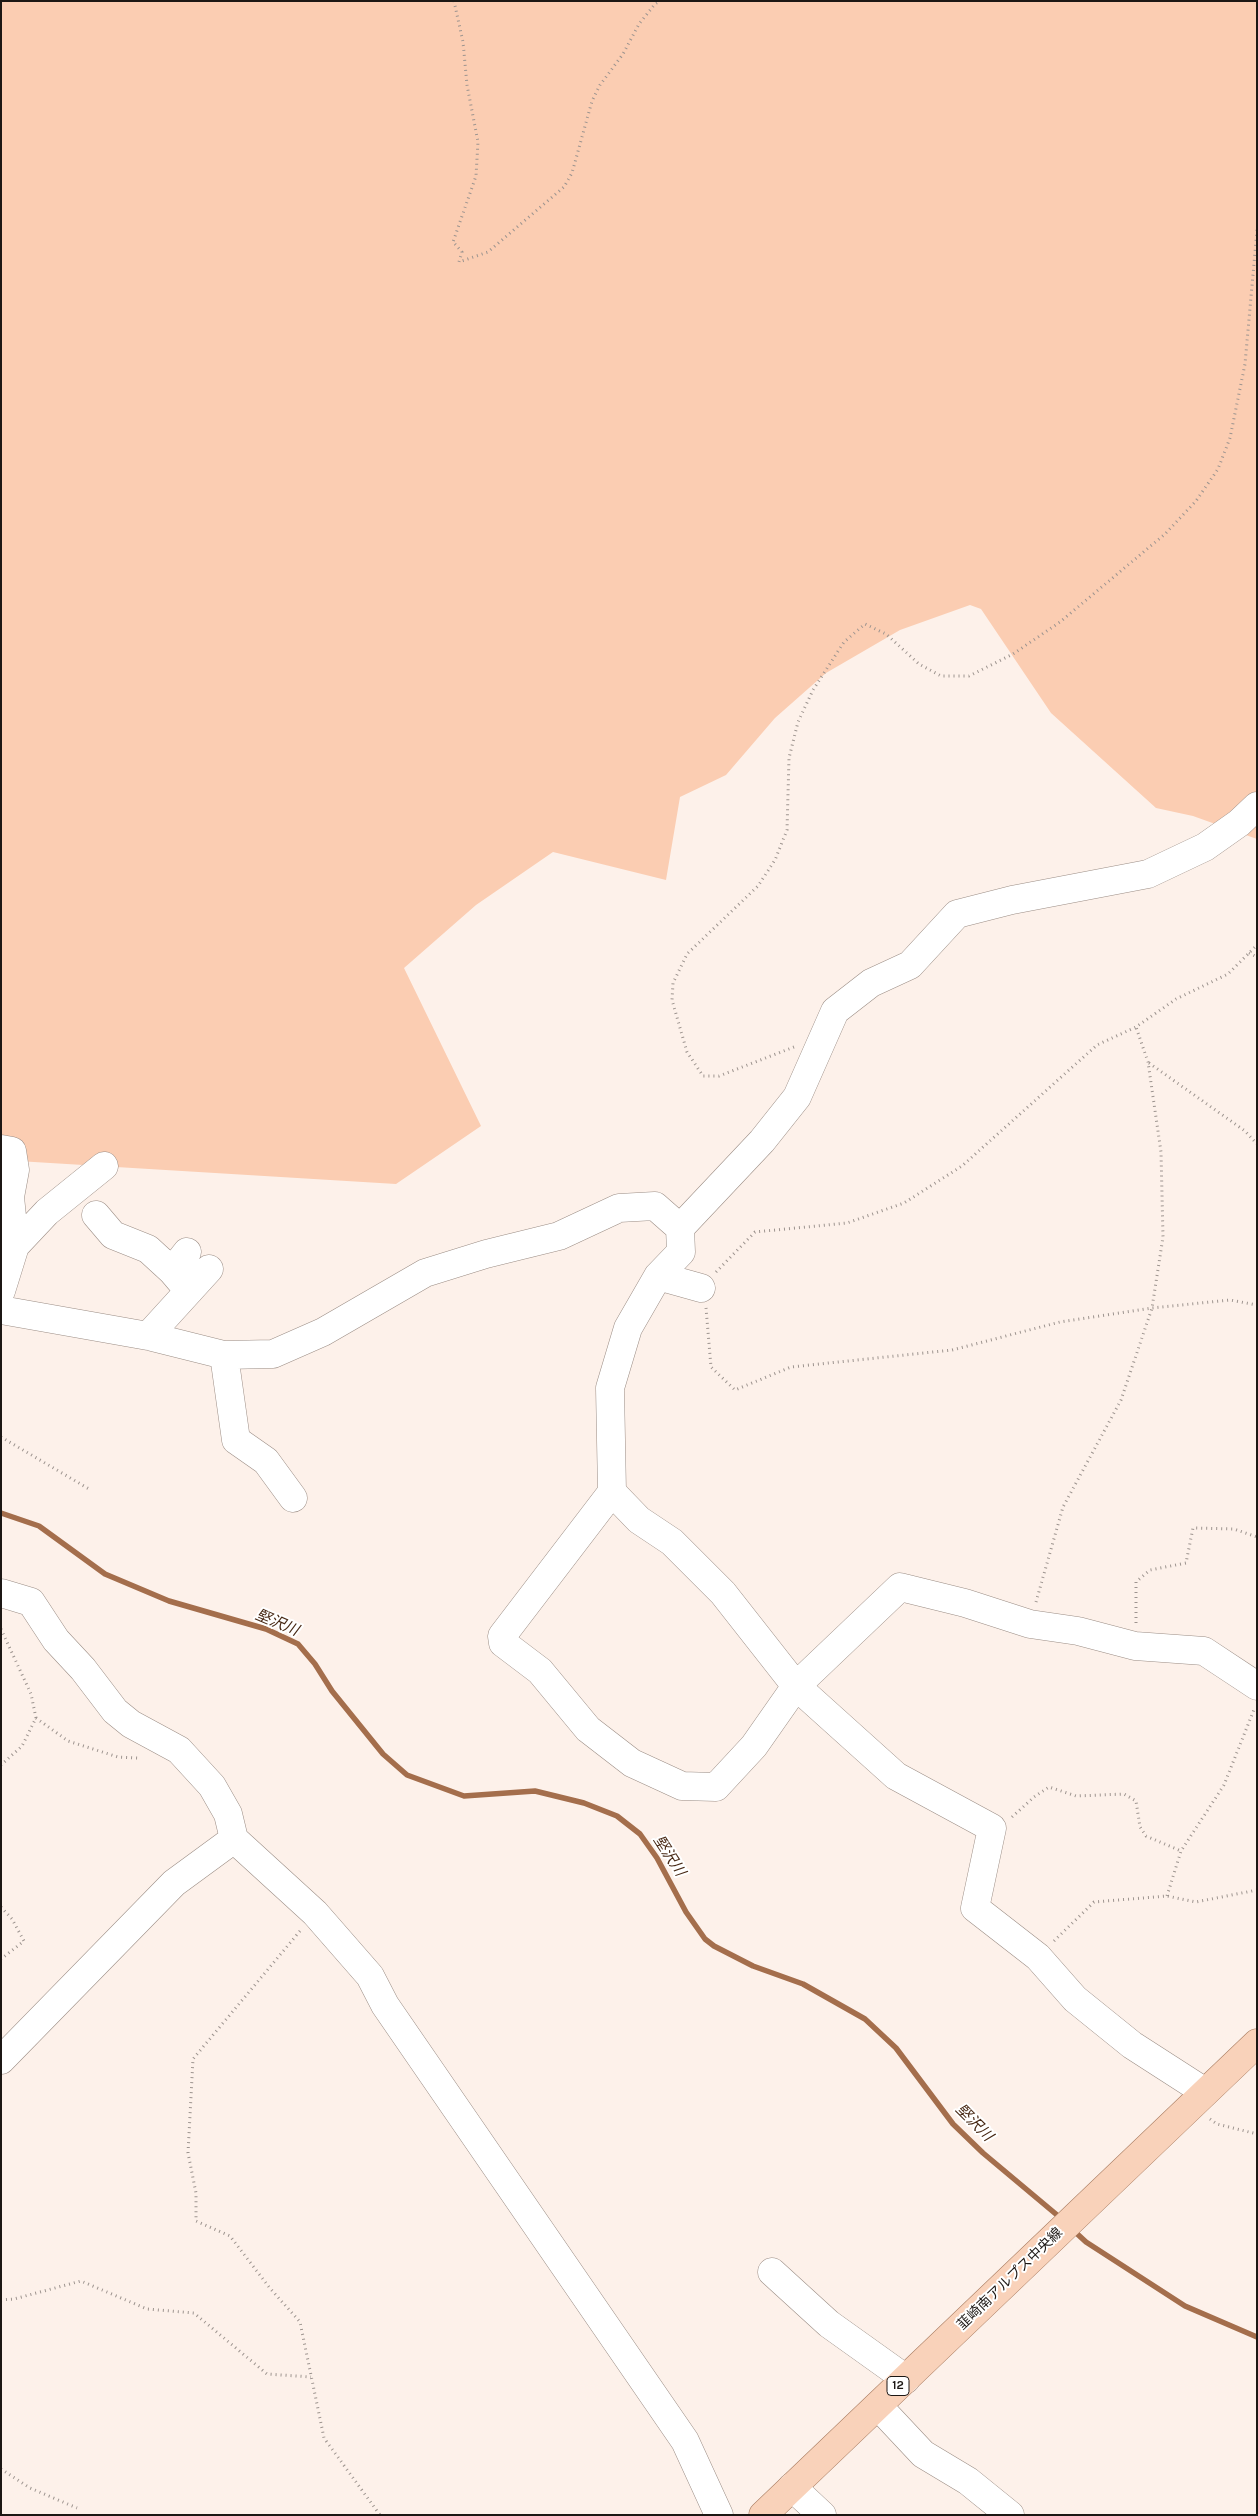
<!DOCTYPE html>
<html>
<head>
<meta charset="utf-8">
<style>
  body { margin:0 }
  #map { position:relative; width:1258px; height:2516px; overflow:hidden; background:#fdf1ea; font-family:Karla,sans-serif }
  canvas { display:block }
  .frame { position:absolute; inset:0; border:2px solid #1c1714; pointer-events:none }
</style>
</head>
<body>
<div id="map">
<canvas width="1258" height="2516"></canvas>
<div class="frame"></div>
</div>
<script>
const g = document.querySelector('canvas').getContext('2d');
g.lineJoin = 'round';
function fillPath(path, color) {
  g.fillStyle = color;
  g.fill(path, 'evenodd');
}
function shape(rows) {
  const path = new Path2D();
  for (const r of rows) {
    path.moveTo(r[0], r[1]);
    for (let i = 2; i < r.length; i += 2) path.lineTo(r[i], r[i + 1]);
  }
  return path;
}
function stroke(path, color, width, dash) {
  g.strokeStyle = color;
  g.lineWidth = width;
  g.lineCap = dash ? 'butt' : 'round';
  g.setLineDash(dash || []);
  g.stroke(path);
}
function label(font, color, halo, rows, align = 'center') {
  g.font = font + ' Karla,"Noto Sans JP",sans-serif';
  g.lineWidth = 4;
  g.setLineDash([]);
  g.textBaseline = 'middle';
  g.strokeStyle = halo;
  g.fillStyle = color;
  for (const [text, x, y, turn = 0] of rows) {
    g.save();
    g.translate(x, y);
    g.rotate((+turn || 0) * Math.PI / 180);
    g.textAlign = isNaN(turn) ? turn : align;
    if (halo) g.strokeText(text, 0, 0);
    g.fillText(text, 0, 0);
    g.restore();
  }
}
fillPath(shape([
  [1,1,1257,1,1257,839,1193,816,1156,808,1051,713,981,609,970,605,900,630,826,673,775,718,726,775,680,797,666,880,553,852,476,905,404,968,481,1126,396,1184,1,1160]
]), '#fbcdb2');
stroke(shape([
  [1,1513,39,1526,105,1574,169,1601,266,1629,298,1644,315,1664,332,1691,383,1754,407,1775,464,1796,535,1791,584,1803,617,1816,640,1834,657,1858,686,1912,705,1939,714,1946,753,1966,803,1984,865,2019,896,2048,953,2124,983,2153,1063,2220],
  [1073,2230,1086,2242,1185,2306,1257,2337]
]), '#a46e4c', 5.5);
const minor = shape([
  [1,1149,12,1151,15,1170,10,1197,15,1246,1,1291],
  [96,1215,113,1235,148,1249,172,1271,189,1291],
  [15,1246,47,1212,104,1166],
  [172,1271,187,1252],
  [658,1276,701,1288],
  [1,1310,148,1336,224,1355,273,1354,323,1332,425,1273,486,1254,559,1236,619,1208,655,1206,680,1228],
  [148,1336,209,1269],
  [224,1355,236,1440,266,1461,293,1498],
  [612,1492,502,1636,503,1643,540,1671,588,1729,632,1763,682,1786,716,1787,754,1746,796,1686,900,1587,965,1603,1030,1624,1078,1631,1135,1646,1204,1651,1257,1686],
  [1,1593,31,1602,56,1640,83,1669,115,1711,131,1724,179,1750,212,1786,228,1814,234,1839,315,1913,370,1976,385,2005,685,2441,719,2515],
  [1,2060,174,1883,234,1839],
  [1205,2092,1132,2045,1075,1999,1038,1957,975,1908,992,1828,896,1776,796,1686,723,1593,672,1542,639,1520,612,1492,610,1388,628,1328,658,1276,681,1252,680,1228,762,1141,797,1097,835,1011,871,983,910,965,957,914,1012,900,1148,874,1205,847,1239,823,1257,806],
  [772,2272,829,2324,906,2379],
  [878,2406,923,2454,968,2481,1010,2515],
  [792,2487,822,2515]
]);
const major = shape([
  [763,2515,1257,2043]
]);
stroke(minor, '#9b8d85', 29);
stroke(major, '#a97d62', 29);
stroke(shape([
  [454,1,463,42,467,85,478,142,476,176,453,242,462,252,459,262,488,252,564,187,572,173,592,101,600,85,623,54,639,24,655,4,660,1],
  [1249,953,1257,957],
  [794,1047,719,1076,703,1076,687,1052,672,1000,673,983,687,954,758,886,775,860,787,830,789,758,798,722,813,690,844,642,865,624,886,634,919,664,941,676,969,676,1013,654,1060,622,1165,534,1196,501,1218,469,1230,438,1245,364,1257,230],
  [1149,1063,1245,1131,1257,1144],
  [716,1272,755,1232,847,1223,904,1203,962,1166,1097,1045,1136,1027,1176,999,1228,974,1257,945],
  [706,1308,711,1367,735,1390,791,1367,952,1350,1060,1322,1152,1308,1230,1300,1257,1305],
  [1,1437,89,1489],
  [1036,1602,1063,1507,1121,1400,1152,1308,1163,1237,1161,1152,1148,1062,1136,1027],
  [1136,1623,1136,1582,1150,1570,1186,1563,1193,1528,1234,1529,1257,1537],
  [1,1629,31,1694,36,1718,22,1746,1,1765],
  [36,1718,68,1741,118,1757,138,1758],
  [1012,1817,1034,1797,1049,1787,1076,1796,1124,1794,1136,1801,1140,1827,1146,1836,1181,1851],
  [1167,1896,1181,1851,1224,1785,1255,1707],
  [1,1907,12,1919,24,1941,1,1959],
  [300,1931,193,2059,188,2153,196,2193,196,2221,230,2236,269,2287,300,2322,324,2438,380,2515],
  [1054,1941,1094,1902,1167,1896,1196,1902,1257,1890],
  [1210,2119,1217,2124,1257,2134],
  [1,2300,14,2299,81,2281,147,2309,194,2313,267,2374,311,2377],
  [1,2469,30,2488,77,2508]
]), '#9d948f', 3, [1, 4]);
stroke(minor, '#fff', 28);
stroke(major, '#f9d2ba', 28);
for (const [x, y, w] of [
  [898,2386,22]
]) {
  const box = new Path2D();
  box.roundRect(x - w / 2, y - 9.5, w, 19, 4);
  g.fillStyle = '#fff';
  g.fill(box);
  stroke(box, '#1c1714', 1);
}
label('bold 12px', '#1c1714', null, [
  ["12",898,2386]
]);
label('14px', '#1c1714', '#fff', [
  ["韮崎南アルプス中央線",1010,2279,-44]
]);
label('italic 15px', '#472814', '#fff', [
  ["堅沢川",277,1623,23],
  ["堅沢川",669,1856,57],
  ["堅沢川",974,2123,45]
]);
</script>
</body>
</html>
